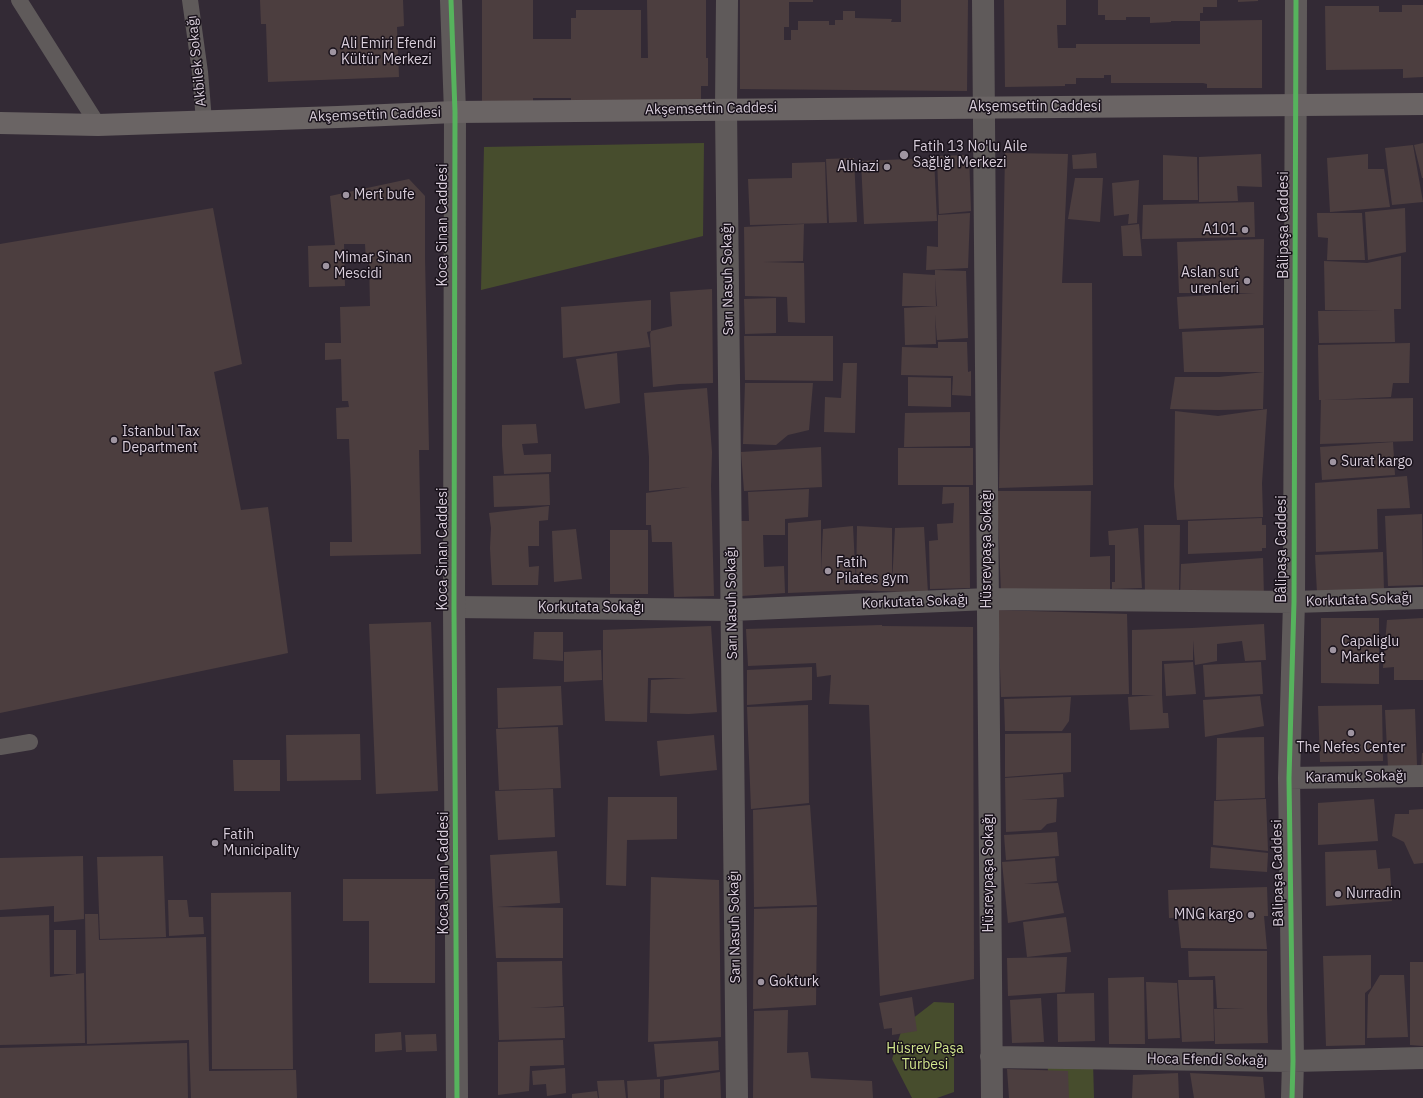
<!DOCTYPE html>
<html>
<head>
<meta charset="utf-8">
<style>
  body { margin:0 }
  canvas { display:block; background:#332a35 }
</style>
</head>
<body>
<canvas width="1423" height="1098"></canvas>
<script>
const g = document.querySelector('canvas').getContext('2d');
g.lineJoin = 'round';
function fillPath(path, color) {
  g.fillStyle = color;
  g.fill(path, 'evenodd');
}
function shape(rows) {
  const path = new Path2D();
  for (const r of rows) {
    path.moveTo(r[0], r[1]);
    for (let i = 2; i < r.length; i += 2) path.lineTo(r[i], r[i + 1]);
  }
  return path;
}
function stroke(path, color, width, dash) {
  g.strokeStyle = color;
  g.lineWidth = width;
  g.lineCap = dash ? 'butt' : 'round';
  g.setLineDash(dash || []);
  g.stroke(path);
}
function label(font, color, halo, rows, align = 'center') {
  g.font = font + ' "IBM Plex Sans",sans-serif';
  g.lineWidth = 3;
  g.setLineDash([]);
  g.textBaseline = 'middle';
  g.strokeStyle = halo;
  g.fillStyle = color;
  for (const [text, x, y, turn = 0] of rows) {
    g.save();
    g.translate(x, y);
    g.rotate((+turn || 0) * Math.PI / 180);
    g.textAlign = isNaN(turn) ? turn : align;
    if (halo) g.strokeText(text, 0, 0);
    g.fillText(text, 0, 0);
    g.restore();
  }
}
fillPath(shape([
  [704,143,703,236,481,290,484,147],
  [934,1002,954,1003,954,1092,937,1098,912,1098,892,1059,903,1026],
  [1093,1062,1094,1098,1047,1098,1048,1064]
]), '#474d2d');
fillPath(shape([
  [260,0,403,0,404,26,397,27,399,77,268,82,266,24,261,24],
  [482,0,533,0,533,39,571,39,571,18,576,18,576,10,641,10,641,58,648,58,647,0,706,0,706,58,708,58,708,86,701,86,701,106,571,105,571,98,533,98,533,106,482,106],
  [740,0,813,0,813,2,789,2,789,27,784,27,784,40,791,40,791,30,798,30,798,21,829,21,829,25,835,25,835,20,843,20,843,11,855,11,855,18,892,19,891,22,901,22,901,0,968,0,967,91,740,89],
  [1004,0,1066,0,1066,25,1057,25,1058,48,1076,48,1076,44,1200,44,1200,21,1262,20,1262,88,1207,88,1207,84,1203,83,1111,83,1111,75,1104,75,1104,78,1076,78,1076,84,1065,84,1065,86,1005,87],
  [1098,0,1217,0,1217,7,1203,7,1203,13,1200,13,1200,21,1171,21,1171,22,1150,23,1150,17,1126,17,1126,20,1105,20,1105,15,1098,15],
  [1238,0,1258,0,1258,1,1238,2],
  [1402,5,1423,5,1423,77,1403,78,1403,69,1326,70,1325,6,1379,6,1379,12,1402,12],
  [1423,143,1423,178,1422,178,1414,145],
  [1413,145,1423,202,1392,205,1385,148],
  [1005,153,1068,154,1062,283,1092,283,1093,485,999,488],
  [1096,153,1097,168,1073,169,1072,155],
  [1261,154,1262,187,1237,186,1238,201,1199,202,1199,157],
  [1368,154,1368,169,1384,169,1390,207,1330,212,1327,158],
  [969,155,971,211,939,214,937,156],
  [1163,155,1197,157,1198,200,1163,200],
  [854,158,857,222,829,223,826,159],
  [934,158,937,221,864,224,861,161],
  [825,162,827,223,750,225,748,179,792,178,792,163],
  [1075,178,1103,178,1100,222,1068,219],
  [409,179,425,196,425,258,429,450,419,450,421,554,330,556,330,542,352,542,351,487,349,439,337,439,336,408,349,407,348,401,342,401,341,359,325,360,325,343,341,343,340,307,370,306,369,259,366,261,365,244,344,244,345,286,309,287,308,246,335,245,330,196],
  [1139,180,1137,223,1128,224,1129,214,1114,216,1112,183],
  [1254,202,1255,237,1142,239,1143,205],
  [213,208,242,364,214,372,241,510,268,507,288,653,0,713,0,244],
  [1405,208,1406,252,1368,260,1365,212],
  [970,213,968,268,926,270,927,246,938,247,938,215],
  [1317,213,1362,213,1365,260,1327,260,1328,238,1318,237],
  [804,224,803,261,763,262,804,263,805,323,788,322,787,297,745,296,744,227],
  [1139,224,1142,256,1123,256,1121,226],
  [1264,239,1263,325,1179,329,1177,297,1255,293,1179,293,1177,242],
  [1401,256,1401,309,1394,309,1395,342,1319,343,1318,311,1382,310,1325,310,1324,261,1367,263],
  [935,270,966,271,968,338,937,340,935,314,936,344,905,345,904,308,939,306,937,306,935,277,936,306,902,306,903,273,935,275],
  [712,289,713,383,679,384,653,387,650,334,651,331,672,326,670,292],
  [776,298,776,333,745,334,744,299],
  [651,300,651,331,647,332,650,347,563,358,561,307],
  [1264,328,1264,372,1184,372,1182,332],
  [744,336,833,336,833,381,745,380],
  [938,342,967,342,968,372,971,371,971,396,952,395,953,376,901,375,902,347,938,348],
  [1410,343,1409,383,1393,383,1391,397,1324,400,1413,398,1413,441,1320,444,1321,400,1319,400,1318,345],
  [617,353,620,403,585,409,576,359],
  [843,363,857,363,855,433,824,432,825,397,841,398],
  [1264,372,1263,409,1218,410,1170,409,1175,377,1219,377],
  [908,377,951,378,951,407,908,406],
  [745,383,813,383,809,430,788,435,776,445,743,444],
  [707,388,712,452,711,486,714,596,674,597,672,542,652,542,651,525,646,525,646,493,690,487,649,491,649,457,644,393],
  [1267,409,1262,483,1263,517,1177,520,1174,486,1175,411,1218,416],
  [970,412,970,446,904,447,905,413],
  [536,424,538,443,522,444,524,455,551,454,551,472,504,474,502,446,502,425],
  [1393,442,1395,475,1322,480,1320,447],
  [821,447,822,487,744,491,741,452],
  [898,448,973,448,973,485,898,485],
  [549,474,550,505,494,507,493,476],
  [1407,476,1410,508,1377,509,1378,549,1316,552,1315,483],
  [943,487,969,487,970,588,930,589,929,541,938,540,937,524,953,523,954,503,942,504],
  [809,489,808,517,785,519,785,535,763,535,764,567,784,566,785,593,742,596,738,521,749,521,748,492],
  [997,491,1091,491,1090,557,1110,556,1110,593,1001,593],
  [549,506,548,520,539,521,539,546,528,546,529,567,539,566,538,585,492,585,490,548,491,528,489,513],
  [1422,514,1423,585,1388,586,1385,516],
  [1262,518,1262,525,1266,525,1266,548,1262,548,1262,551,1188,554,1188,521],
  [821,520,821,571,823,529,853,526,856,585,857,526,892,528,892,584,895,528,924,527,928,593,857,590,788,593,788,523],
  [1144,525,1180,525,1179,595,1145,598],
  [1138,528,1142,588,1112,589,1112,582,1115,582,1115,545,1109,545,1108,531],
  [576,529,582,579,554,582,552,531],
  [610,530,648,530,648,594,610,594],
  [1383,552,1384,592,1317,593,1315,555],
  [1263,558,1264,598,1180,600,1181,564],
  [998,610,1127,614,1129,694,1001,697],
  [1321,618,1379,618,1379,684,1321,683],
  [1423,618,1423,680,1394,680,1394,667,1383,668,1387,620],
  [431,622,438,791,376,794,369,624],
  [1264,624,1266,660,1245,661,1242,641,1217,644,1217,661,1195,665,1193,640,1193,660,1162,661,1162,695,1163,713,1168,713,1169,728,1130,730,1128,697,1155,695,1132,695,1132,630,1192,628],
  [882,625,882,626,973,627,974,979,880,996,869,705,829,704,831,675,817,677,816,663,748,666,746,629],
  [711,626,717,712,689,714,650,713,651,680,686,678,648,678,647,722,605,721,603,680,603,630],
  [534,632,563,632,563,661,533,659],
  [601,650,602,680,564,682,564,652],
  [1193,662,1196,694,1166,696,1164,664],
  [1261,662,1263,694,1205,697,1203,665],
  [812,667,812,700,747,705,747,670],
  [561,686,563,725,498,728,497,688],
  [1260,696,1264,726,1205,737,1203,700],
  [1071,697,1069,721,1062,731,1005,731,1004,699],
  [808,705,809,803,751,809,747,707],
  [1382,705,1383,761,1320,762,1318,706],
  [1415,709,1417,766,1388,767,1385,710],
  [558,727,561,788,499,790,496,729],
  [1071,733,1071,772,1005,777,1005,734],
  [360,734,361,780,287,781,286,735],
  [714,735,717,770,660,776,657,741],
  [1264,737,1265,798,1216,800,1217,738],
  [1422,753,1423,753,1423,772,1421,772],
  [233,760,280,760,280,791,234,791],
  [1063,774,1064,797,1021,800,1057,799,1056,822,1047,824,1041,830,1006,832,1005,778],
  [553,789,555,837,498,840,495,791],
  [608,797,677,797,677,839,627,840,626,886,606,885],
  [1266,799,1268,851,1213,845,1214,801],
  [1374,799,1378,841,1318,845,1318,803],
  [810,805,817,905,754,907,753,810],
  [1423,809,1423,863,1414,864,1404,842,1392,836,1395,814,1409,814,1409,810],
  [1057,832,1059,856,1006,860,1004,835],
  [1211,847,1268,853,1267,872,1210,868],
  [1376,850,1378,869,1390,868,1392,901,1326,906,1325,852],
  [557,851,560,903,497,907,563,908,563,958,496,958,490,855],
  [83,856,84,919,54,922,54,906,0,910,0,858],
  [163,856,166,937,100,939,97,857],
  [1055,858,1057,881,1024,884,1058,883,1064,913,1008,923,1002,862],
  [651,877,719,880,721,1037,648,1042],
  [343,879,435,879,435,983,369,983,369,921,343,921],
  [1267,887,1268,916,1264,916,1267,949,1181,948,1178,919,1240,916,1169,918,1168,890],
  [291,892,293,1069,212,1069,211,893],
  [168,900,187,900,189,917,203,917,204,934,169,936],
  [817,907,816,1005,753,1009,754,909],
  [85,914,98,914,99,940,206,937,209,1071,296,1070,297,1098,191,1098,189,1040,87,1044],
  [49,915,50,977,84,973,85,1043,0,1045,0,917],
  [1066,917,1071,952,1027,957,1023,922],
  [54,930,76,930,76,974,54,974],
  [1188,951,1267,951,1267,1008,1268,1043,1215,1044,1214,1009,1245,1008,1217,1008,1215,976,1189,977],
  [1371,955,1371,988,1365,993,1365,1045,1326,1046,1323,956],
  [1067,957,1065,992,1008,996,1007,958],
  [562,961,563,1006,530,1008,564,1007,565,1038,499,1040,497,962],
  [1410,962,1423,962,1423,1046,1410,1045],
  [1380,975,1404,975,1408,1037,1367,1038,1368,995],
  [1144,977,1145,1044,1109,1044,1108,978],
  [1178,980,1213,980,1214,1041,1182,1042],
  [1146,982,1177,983,1180,1038,1148,1039],
  [1094,993,1095,1041,1058,1042,1057,994],
  [912,997,917,1031,892,1035,892,1028,884,1029,879,1003],
  [1041,998,1044,1042,1012,1043,1010,1000],
  [788,1010,787,1053,808,1052,811,1078,872,1081,873,1098,753,1098,754,1011],
  [401,1032,402,1050,375,1052,375,1034],
  [436,1034,437,1051,406,1052,405,1035],
  [563,1040,564,1065,530,1066,529,1091,498,1095,498,1042],
  [718,1041,719,1070,657,1077,654,1044],
  [187,1043,188,1098,0,1098,0,1048],
  [565,1068,566,1093,547,1096,546,1084,533,1085,532,1071],
  [1007,1069,1068,1071,1069,1098,1009,1098],
  [720,1072,721,1098,664,1098,664,1080],
  [1178,1073,1179,1098,1132,1098,1133,1075],
  [1190,1073,1263,1077,1265,1098,1194,1098],
  [660,1079,660,1098,628,1098,627,1081],
  [624,1080,626,1098,599,1098,597,1081],
  [597,1091,598,1098,572,1098,572,1094]
]), '#4c3e3f');
stroke(shape([
  [19,0,98,125],
  [190,0,200,72,204,121],
  [0,747,30,742]
]), '#5f5a5a', 16);
stroke(shape([
  [451,0,455,112],
  [727,0,726,109,737,1098],
  [983,0,992,1098],
  [454,607,732,610,988,599,1294,602,1423,598],
  [1289,778,1423,776],
  [991,1057,1293,1061,1423,1058],
  [1292,1098,1293,1061,1289,778,1294,602,1296,0]
]), '#5f5a5a', 22);
stroke(shape([
  [455,112,454,607,457,1098]
]), '#5f5a5a', 22);
stroke(shape([
  [0,123,98,125,338,117,455,112,1423,104]
]), '#6a6464', 22);
stroke(shape([
  [451,0,455,112,454,607,457,1098],
  [1292,1098,1293,1061,1289,778,1294,602,1296,0]
]), '#56b35d', 5);
for (const [x, y, r, color] of [
  [333,52,4,"#9f95a1"],
  [904,155,5,"#9f95a1"],
  [887,167,4,"#9f95a1"],
  [346,195,4,"#9f95a1"],
  [1245,230,4,"#9f95a1"],
  [326,266,4,"#9f95a1"],
  [1247,281,4,"#9f95a1"],
  [114,440,4,"#9f95a1"],
  [1333,462,4,"#9f95a1"],
  [828,571,4,"#9f95a1"],
  [1333,650,4,"#9f95a1"],
  [1351,733,4,"#9f95a1"],
  [215,843,4,"#9f95a1"],
  [1338,894,4,"#9f95a1"],
  [1251,915,4,"#9f95a1"],
  [761,982,4,"#9f95a1"]
]) {
  const dot = new Path2D();
  dot.arc(x, y, r, 0, 2 * Math.PI);
  g.fillStyle = color;
  g.fill(dot);
  stroke(dot, '#19121b', 1.5);
}
label('14px', '#d9cedb', '#19121b', [
  ["Ali Emiri Efendi",341,44],
  ["Kültür Merkezi",341,60],
  ["Fatih 13 No'lu Aile",913,147],
  ["Sağlığı Merkezi",913,163],
  ["Alhiazi",879,167,"right"],
  ["Mert bufe",354,195],
  ["A101",1237,230,"right"],
  ["Mimar Sinan",334,258],
  ["Mescidi",334,274],
  ["Aslan sut",1239,273,"right"],
  ["urenleri",1239,289,"right"],
  ["Istanbul Tax",122,432],
  ["Department",122,448],
  ["Surat kargo",1341,462],
  ["Fatih",836,563],
  ["Pilates gym",836,579],
  ["Capaliglu",1341,642],
  ["Market",1341,658],
  ["The Nefes Center",1351,748,"center"],
  ["Fatih",223,835],
  ["Municipality",223,851],
  ["Nurradin",1346,894],
  ["MNG kargo",1243,915,"right"],
  ["Gokturk",769,982]
], 'left');
label('14px', '#d9cedb', '#19121b', [
  ["Akbilek Sokağı",197,61,-96],
  ["Akşemsettin Caddesi",1035,107],
  ["Akşemsettin Caddesi",711,109,-1],
  ["Akşemsettin Caddesi",375,115,-2],
  ["Koca Sinan Caddesi",443,225,-90],
  ["Bâlipaşa Caddesi",1284,225,-90],
  ["Sarı Nasuh Sokağı",728,279,-91],
  ["Koca Sinan Caddesi",443,549,-90],
  ["Hüsrevpaşa Sokağı",987,549,-90],
  ["Bâlipaşa Caddesi",1282,549,-90],
  ["Korkutata Sokağı",1359,600,-2],
  ["Korkutata Sokağı",915,602,-2],
  ["Sarı Nasuh Sokağı",732,603,-91],
  ["Korkutata Sokağı",591,608],
  ["Karamuk Sokağı",1356,777,-1],
  ["Koca Sinan Caddesi",444,873,-90],
  ["Hüsrevpaşa Sokağı",989,873,-90],
  ["Bâlipaşa Caddesi",1278,873,-91],
  ["Sarı Nasuh Sokağı",735,927,-91],
  ["Hoca Efendi Sokağı",1207,1060,1]
]);
label('14px', '#d3e78d', '#19121b', [
  ["Hüsrev Paşa",925,1049],
  ["Türbesi",925,1065]
]);
</script>
</body>
</html>
